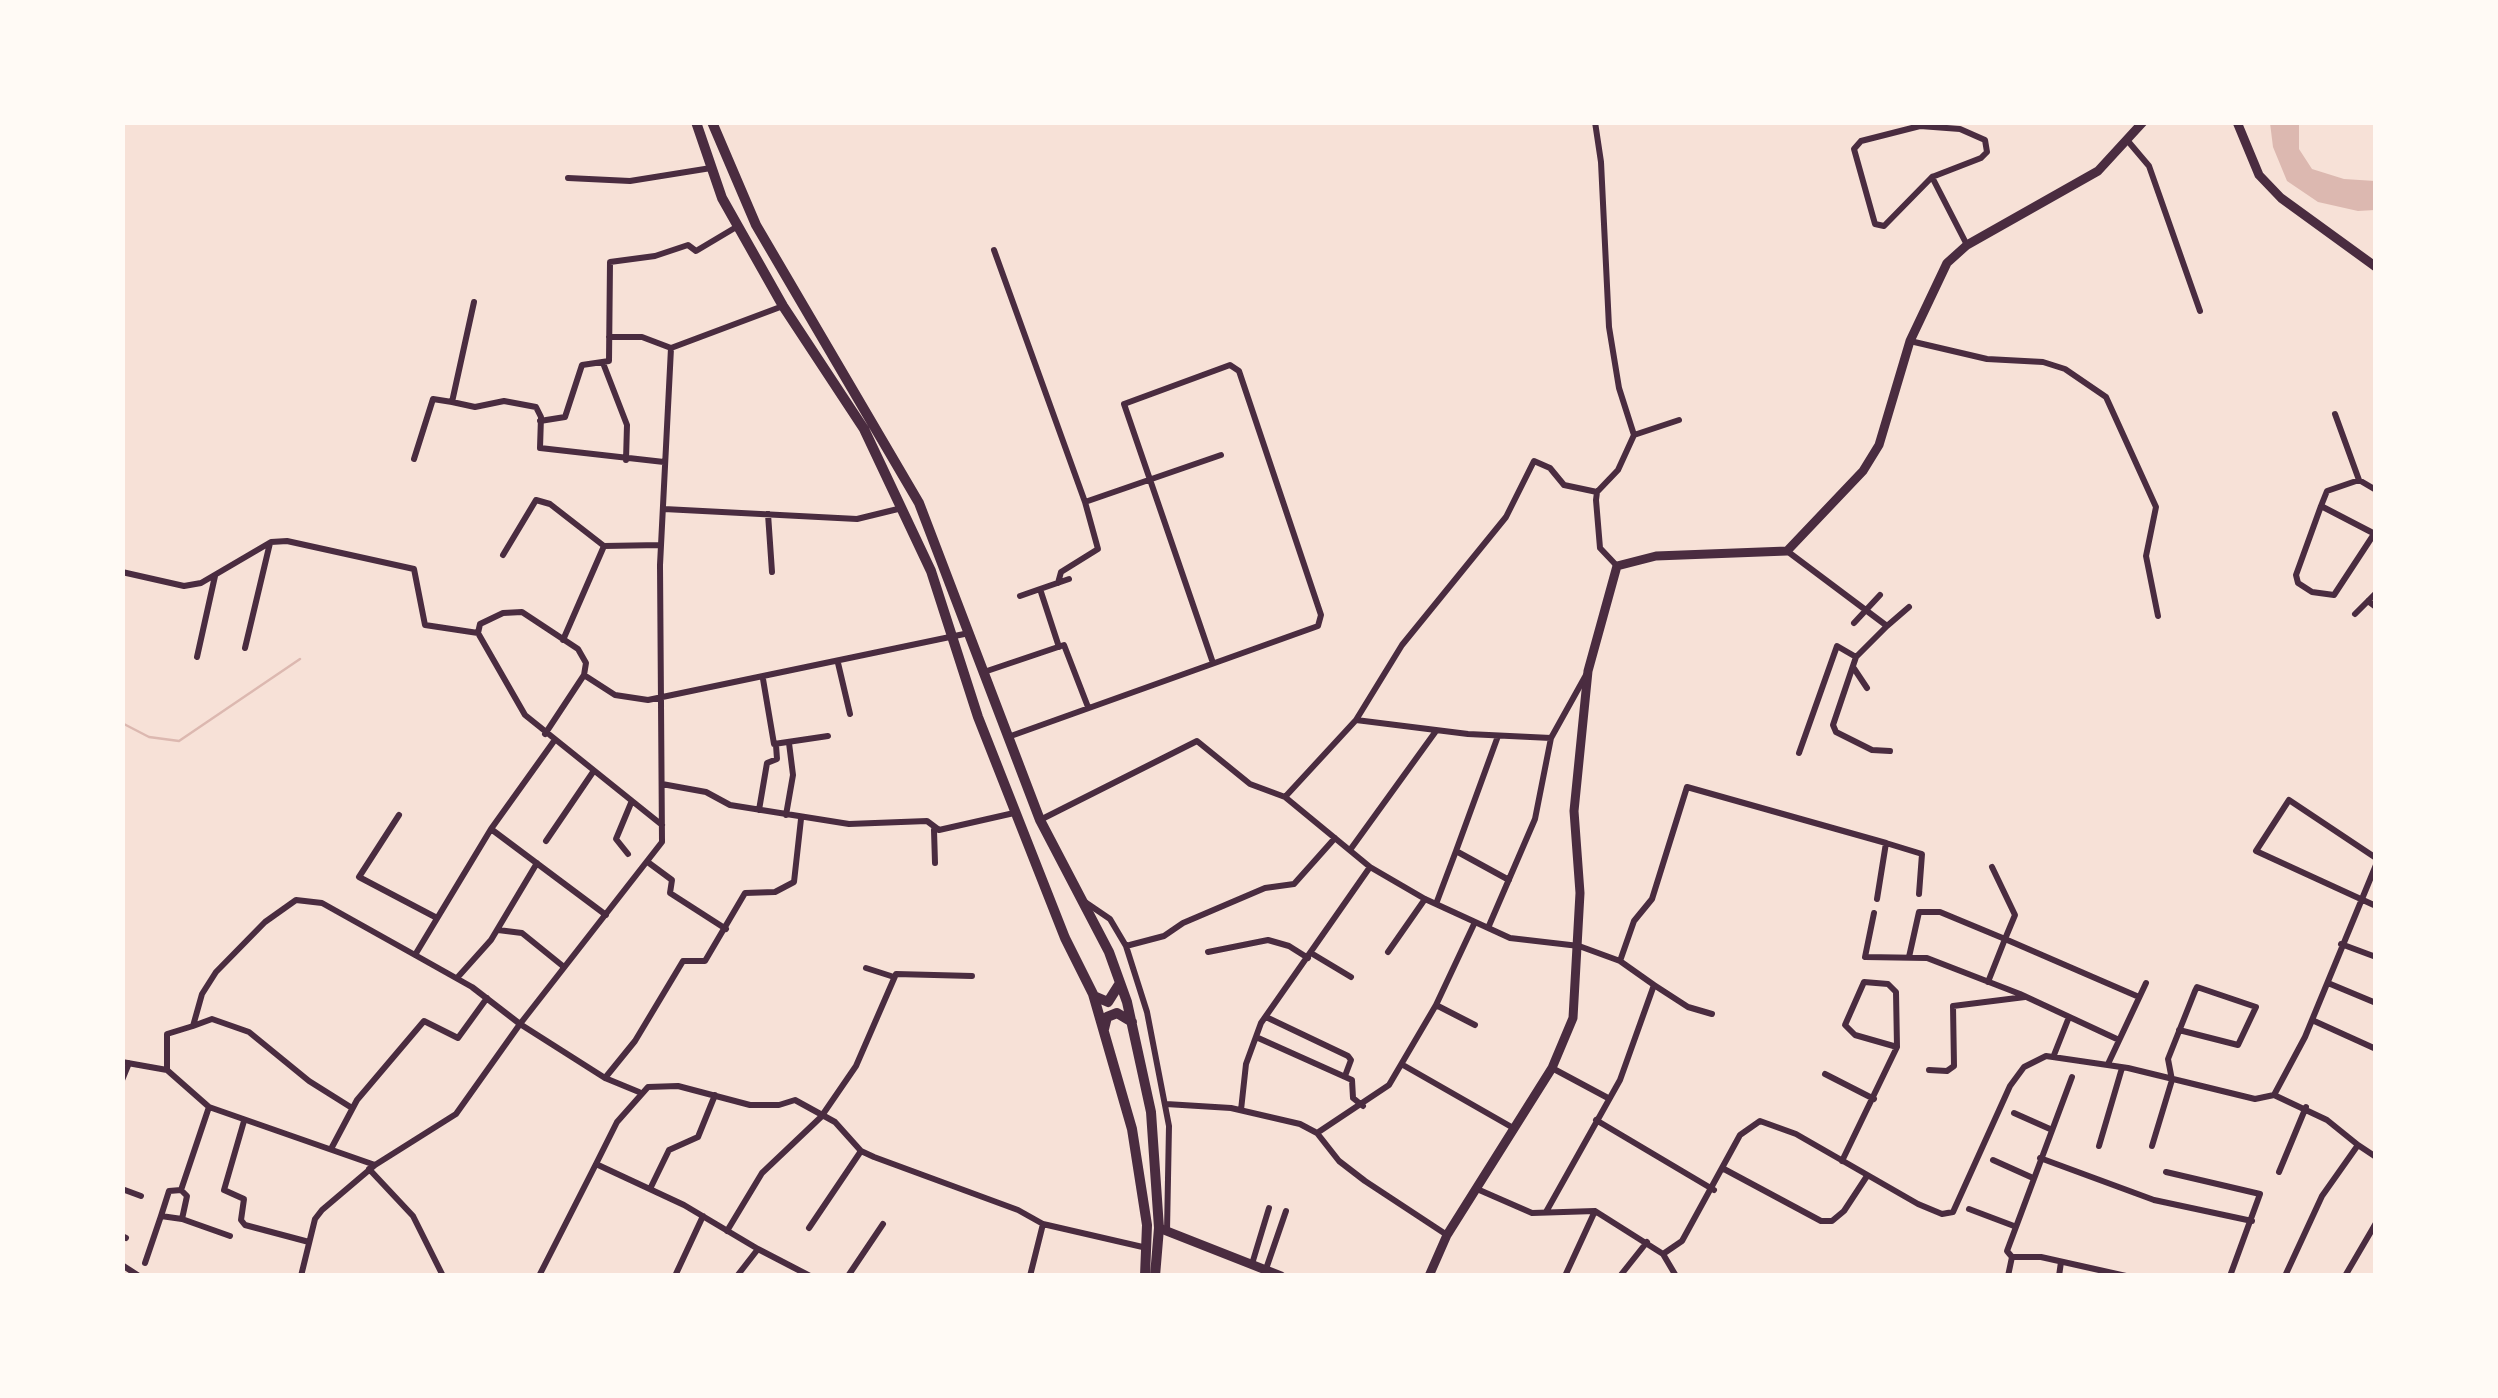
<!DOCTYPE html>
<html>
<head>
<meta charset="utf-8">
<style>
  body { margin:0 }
  #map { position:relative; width:2498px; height:1398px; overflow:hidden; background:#f7e1d7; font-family:Cabin,sans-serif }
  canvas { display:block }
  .frame { position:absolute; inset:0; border:125px solid #fffaf5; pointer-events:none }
</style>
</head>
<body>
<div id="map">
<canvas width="2498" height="1398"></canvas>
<div class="frame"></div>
</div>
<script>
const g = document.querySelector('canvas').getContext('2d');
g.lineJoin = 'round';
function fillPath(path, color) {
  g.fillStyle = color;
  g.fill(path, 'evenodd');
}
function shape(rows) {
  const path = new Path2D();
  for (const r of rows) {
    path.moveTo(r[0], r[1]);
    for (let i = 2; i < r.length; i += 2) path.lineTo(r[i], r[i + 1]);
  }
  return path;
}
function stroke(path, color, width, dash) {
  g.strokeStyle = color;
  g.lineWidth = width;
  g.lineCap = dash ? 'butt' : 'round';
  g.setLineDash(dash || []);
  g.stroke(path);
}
fillPath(shape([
  [2270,123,2299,123,2299,149,2312,169,2344,179,2375,181,2375,210,2358,211,2318,202,2287,181,2273,147]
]), '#dcb8b0');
stroke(shape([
  [122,723,149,737,179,741,300,659]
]), '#dcb8b0', 2.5);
stroke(shape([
  [1595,122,1601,162,1609,327,1619,388,1634,435,1618,470,1597,492,1596,500,1600,548,1617,566],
  [2127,140,2149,166,2200,311],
  [1932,177,1981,158,1987,152,1985,140,1960,129,1920,126,1861,141,1854,149,1875,224,1884,226,1932,177,1967,245],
  [568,178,630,181,711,168],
  [994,250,1085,502],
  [474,302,452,402,475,407,504,401,536,407,541,417,540,448,664,462],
  [609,337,642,337,671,348],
  [1910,341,1987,359,2043,362,2065,369,2106,397,2156,507,2146,556,2158,616],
  [603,363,627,425,626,460],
  [2335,414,2359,480,2376,490],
  [540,421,565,417,582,365,609,361,610,262,655,256,688,245,696,251,738,226],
  [1634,435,1679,420],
  [414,459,433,399,452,402],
  [2359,480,2327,491,2321,506,2373,533],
  [2321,506,2296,575,2298,583,2312,592,2334,595,2376,531],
  [664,509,857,519,902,508],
  [768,514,772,572],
  [1787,551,1887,626,1856,657,1833,725,1836,732,1872,750,1890,751],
  [503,555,536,500,550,504,604,546,661,545],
  [122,572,184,586,201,583,271,542,287,541,414,569,425,625,478,633],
  [1058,583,1061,572,1098,549,1085,502,1221,455],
  [1020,596,1040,589],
  [2368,601,2376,607],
  [2355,614,2376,593],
  [1854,623,1880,595],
  [1887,626,1909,607],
  [563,640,604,546],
  [1059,647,1040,589,1069,579],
  [245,648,270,543],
  [197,657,215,576],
  [838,663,850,714],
  [1853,667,1867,688],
  [984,672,1064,645,1088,707],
  [584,675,586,663,578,649,522,612,503,613,480,624,478,633,525,715,662,825],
  [763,679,774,744,828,736],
  [1356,720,1468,734,1551,738],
  [545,734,584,675,615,695,648,700,969,633],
  [1498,736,1456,851,1509,880],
  [1008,737,1318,626,1321,615,1239,371,1230,365,1124,404,1213,663],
  [1799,753,1837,646,1856,657],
  [662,784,706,792,730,805,849,824,927,821,939,830,1014,813],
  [1285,797,1356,720,1402,645,1506,517,1534,461,1550,468,1564,485,1597,492],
  [759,810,767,763,777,759,776,745],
  [399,815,359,877,437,918],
  [786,815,793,775,789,743],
  [1040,820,1197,741,1250,784,1285,797,1370,867,1425,899,1510,938,1579,946,1620,961,1654,985,1620,1080,1546,1212],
  [491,829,606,915],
  [934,830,935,863],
  [546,841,593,772],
  [1886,843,1922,854,1919,894],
  [1350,850,1436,731],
  [628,854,616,839,631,803],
  [2376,858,2289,800,2256,851,2376,906],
  [649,863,672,880,670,893,726,929],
  [1085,902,1110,919,1126,946,1147,1012,1169,1126,1167,1231],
  [1436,904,1456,851],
  [1874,913,1865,957,1927,958,2020,994,2119,1040],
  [1488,928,1535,819,1551,738,1586,675],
  [498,930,522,933,564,967],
  [2341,944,2376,957],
  [1126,946,1164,936,1183,923,1265,888,1294,884,1335,838],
  [1208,952,1268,940,1289,946,1308,958],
  [1388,952,1425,899],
  [1311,953,1351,977],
  [415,955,491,829,554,741],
  [1909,957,1919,912,1940,912,2005,939,2015,915,1992,867],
  [1620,961,1634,921,1652,899,1687,787,1886,843,1877,899],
  [866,968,894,977],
  [457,978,491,940,537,863],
  [1988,982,2005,939,2139,997],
  [2328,983,2376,1003],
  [1654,985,1688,1007,1712,1014],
  [1436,1005,1475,1025],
  [1266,1017,1348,1056,1351,1060,1345,1076],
  [2312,1020,2376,1049],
  [193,1026,212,1019,249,1032,309,1081,352,1108],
  [1256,1037,1352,1080,1353,1098,1363,1106],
  [2054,1055,2069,1017],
  [122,1062,167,1070],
  [2108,1064,2146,983],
  [1403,1065,1515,1129],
  [1552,1068,1608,1098],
  [1929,1070,1947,1071,1954,1066,1953,1006,2025,997],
  [1825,1074,1874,1099],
  [2072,1077,2007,1251,2012,1257,2041,1257,2126,1276],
  [605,1078,635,1041,683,961,705,961,745,893,775,892,794,882,801,819],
  [122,1080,129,1063],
  [639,1092,605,1078,520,1024,662,842,660,565,671,348,783,306],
  [2274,1095,2327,1120,2358,1145,2322,1196,2285,1276],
  [1166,1104,1231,1108,1300,1124,1317,1133,1339,1161,1365,1181,1447,1235],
  [209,1107,181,1190,187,1196,182,1219,230,1236],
  [1241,1110,1246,1064,1261,1023,1370,867],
  [2014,1113,2050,1129],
  [1596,1120,1714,1190],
  [244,1121,224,1190,244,1199,241,1220,245,1225,309,1242],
  [1317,1133,1389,1085,1436,1005,1475,922],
  [2358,1145,2376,1157],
  [2099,1146,2122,1068],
  [2152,1146,2172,1080,2168,1059,2195,991,2197,987,2256,1007,2238,1045,2179,1030],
  [331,1149,357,1100,424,1021,458,1038,487,998],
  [2040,1158,2154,1200,2252,1221],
  [1993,1160,2033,1178],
  [1842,1161,1897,1047,1896,992,1888,984,1864,982,1845,1025,1855,1035,1897,1047],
  [596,1164,617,1122,648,1087,678,1086,750,1105,779,1105,795,1100,835,1122,861,1151,874,1157,1018,1210,1043,1224,1147,1248],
  [369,1169,413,1216,443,1276],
  [1724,1169,1821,1221,1832,1221,1844,1211,1867,1176],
  [2166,1172,2260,1194,2230,1276],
  [2279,1172,2306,1107],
  [122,1189,141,1196],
  [650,1189,669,1150,698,1137,715,1095],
  [1477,1189,1532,1213,1595,1211,1663,1254,1682,1241,1740,1135,1760,1121,1796,1134,1918,1204,1942,1214,1953,1212,2010,1086,2024,1067,2046,1056,2128,1068,2255,1099,2274,1095,2305,1037,2376,865],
  [1969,1209,2014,1226],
  [161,1216,169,1191,181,1190],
  [809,1228,861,1151],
  [727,1231,762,1173,821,1117,856,1066,896,974,972,976],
  [122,1236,126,1238],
  [1663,1254,1676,1276],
  [145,1263,161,1216,182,1219],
  [1252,1264,1269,1208],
  [122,1265,139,1276],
  [1266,1269,1286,1211],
  [301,1276,315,1219,322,1210,375,1165,456,1114,520,1024,472,987,415,955,322,903,296,900,265,922,216,972,202,994,193,1026,167,1034,167,1070,209,1107,375,1165],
  [539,1276,596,1164,684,1205,758,1249],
  [675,1276,703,1216],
  [737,1276,758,1249,810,1276],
  [848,1276,883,1224],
  [1030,1276,1043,1224],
  [1565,1276,1595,1211],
  [1620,1276,1647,1242],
  [2008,1276,2012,1257],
  [2059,1276,2061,1262],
  [2345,1276,2376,1223]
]), '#4a2c40', 6);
stroke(shape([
  [2237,122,2259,175,2281,198,2376,267],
  [1159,1228,1281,1276],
  [1429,1276,1447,1235,1552,1068,1573,1018,1580,893,1574,811,1588,671,1617,566,1656,556,1787,551,1863,471,1879,445,1910,341,1947,263,1967,245,2098,171,2143,122]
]), '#4a2c40', 9);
stroke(shape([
  [696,122,722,198,783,306,864,429,931,571,978,717,1065,938,1093,994,1132,1129,1147,1225,1145,1276],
  [712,122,756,225,919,503,1040,820,1109,952,1127,1002,1151,1112,1159,1228,1155,1276],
  [1094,996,1108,1002,1120,983],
  [1104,1029,1107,1017,1117,1013,1132,1022]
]), '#4a2c40', 10);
</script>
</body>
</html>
